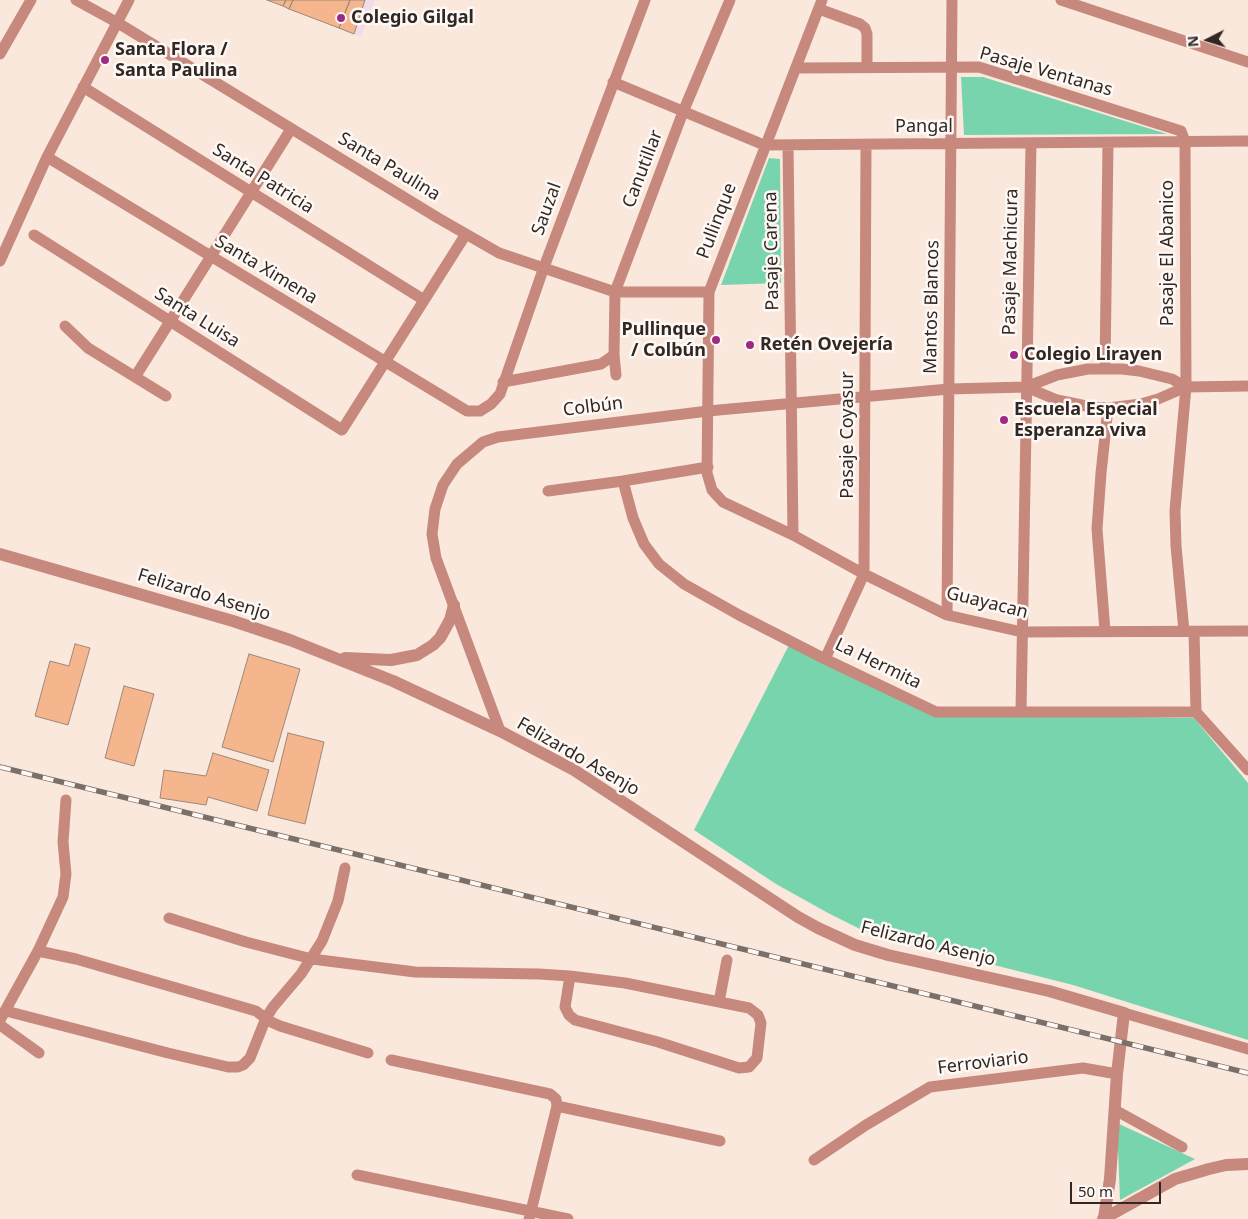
<!DOCTYPE html>
<html>
<head>
<meta charset="utf-8">
<style>
  body { margin:0 }
  #map { position:relative; width:1248px; height:1219px; overflow:hidden; background:#fbe8dc; font-family:"Noto Sans",sans-serif }
  canvas { display:block }
  .north { position:absolute; left:1183px; top:15px; width:50px; height:50px; -webkit-text-stroke:4px #fef9f6; paint-order:stroke; rotate:265deg; font-size:14px; font-weight:700; line-height:20px; text-align:center; color:#312823 }
  .north::after { content:''; display:block; margin:auto; width:18px; height:22px; background:#312823; clip-path:polygon(50% 0,100% 100%,50% 72%,0 100%) }
  .scale { position:absolute; left:1070px; top:1182px; width:91px; height:22px; box-sizing:border-box; border:2px solid #312823; border-top:0; padding-left:6px; font-size:15px; line-height:18px; white-space:nowrap; color:#312823; -webkit-text-stroke:4px #fef9f6; paint-order:stroke }
</style>
</head>
<body>
<div id="map">
<canvas width="1248" height="1219"></canvas>
<div class="north">N</div>
<div class="scale">50 m</div>
</div>
<script>
const g = document.querySelector('canvas').getContext('2d');
g.lineJoin = 'round';
function fillPath(path, color) {
  g.fillStyle = color;
  g.fill(path, 'evenodd');
}
function shape(rows) {
  const path = new Path2D();
  for (const r of rows) {
    path.moveTo(r[0], r[1]);
    for (let i = 2; i < r.length; i += 2) path.lineTo(r[i], r[i + 1]);
  }
  return path;
}
function stroke(path, color, width, dash) {
  g.strokeStyle = color;
  g.lineWidth = width;
  g.lineCap = dash ? 'butt' : 'round';
  g.setLineDash(dash || []);
  g.stroke(path);
}
function label(font, color, halo, rows, align = 'center') {
  g.font = font + ' "Noto Sans",sans-serif';
  g.lineWidth = 5;
  g.setLineDash([]);
  g.textBaseline = 'middle';
  g.strokeStyle = halo;
  g.fillStyle = color;
  for (const [text, x, y, turn = 0] of rows) {
    g.save();
    g.translate(x, y);
    g.rotate((+turn || 0) * Math.PI / 180);
    g.textAlign = isNaN(turn) ? turn : align;
    if (halo) g.strokeText(text, 0, 0);
    g.fillText(text, 0, 0);
    g.restore();
  }
}
fillPath(shape([
  [267,0,375,0,361,37]
]), '#f0dceb');
fillPath(shape([
  [961,77,983,77,1167,134,964,135],
  [769,158,780,159,781,283,721,285],
  [789,645,933,714,1194,718,1248,783,1248,1040,1073,985,927,948,862,930,828,913,776,884,694,830],
  [1117,1123,1195,1159,1120,1200]
]), '#78d4ac');
const building = shape([
  [267,0,286,0,283,6,267,0],
  [286,0,293,0,289,9,283,6,286,0],
  [293,0,350,0,339,28,289,9,293,0],
  [350,0,365,0,354,34,339,28,350,0],
  [75,644,90,648,68,725,35,716,50,661,69,666,75,644],
  [249,654,300,669,273,762,222,747,249,654],
  [124,686,154,694,134,766,105,758,124,686],
  [288,733,324,742,305,824,268,815,288,733],
  [213,753,269,770,257,811,208,797,206,805,160,798,164,770,206,776,213,753]
]);
fillPath(building, '#f6b68d');
stroke(building, '#9c8779', 1);
stroke(shape([
  [76,0,118,23,438,218,499,253,615,292,709,292],
  [822,0,709,292,707,473,712,490,723,502,793,535,864,574,947,615,1022,632,1248,631],
  [1061,0,1248,62],
  [819,9,860,24,865,28,867,34,867,67],
  [0,54,31,0],
  [796,68,979,67,1181,131,1185,142,1186,387,1175,510,1176,546,1184,631],
  [613,82,764,145,1248,141],
  [83,87,424,300],
  [788,146,793,535],
  [47,157,467,411,480,411,491,404,500,394,544,267,645,0],
  [34,235,342,430,466,234],
  [0,261,47,157,129,0],
  [65,326,88,348,166,396],
  [1105,368,1108,143],
  [616,375,614,355,615,292,683,112,730,0],
  [135,377,291,129],
  [503,382,601,364,614,355],
  [1026,387,1057,400,1091,407,1108,408,1141,404,1158,399,1186,387,1248,386],
  [623,481,633,518,644,544,659,564,684,584,739,615,825,659,936,712,1196,712,1248,770],
  [548,491,623,481,708,467],
  [947,615,952,0],
  [1105,631,1097,529,1101,473,1108,408],
  [1194,632,1196,712],
  [825,659,864,574,866,145],
  [1021,711,1031,144],
  [500,731,436,558,432,534,435,509,443,485,457,464,483,442,498,437,708,411,949,389,1026,387,1057,375,1088,369,1122,369,1139,371,1172,379,1186,387],
  [169,918,246,942,312,959,415,972,539,974,570,976,625,983,749,1008,758,1015,761,1023,757,1058,749,1067,739,1068,658,1042,575,1020,569,1015,565,1007,570,976],
  [38,951,76,959,256,1011,269,1021,280,1026,368,1053],
  [719,1002,727,960],
  [6,1011,168,1053,228,1067,238,1067,243,1065,250,1058,266,1018,273,1007,301,974,322,941,338,901,345,868],
  [1124,1013,1248,1049],
  [0,1020,38,951,63,897,66,874,63,842,66,800],
  [0,1025,39,1053],
  [391,1060,550,1094,556,1099,557,1106,529,1219],
  [557,1106,720,1141],
  [1115,1110,1182,1147],
  [814,1160,866,1125,930,1087,1083,1068,1117,1074],
  [357,1175,568,1219]
]), '#c7897d', 11);
stroke(shape([
  [0,554,233,621,290,640,393,681,500,731,574,770,798,917,818,928,855,945,888,955,1049,991,1124,1013,1117,1074,1110,1179,1104,1218],
  [345,658,391,660,417,655,433,645,440,638,450,620,454,605],
  [1103,1219,1175,1179,1209,1169,1226,1165,1248,1164]
]), '#c7897d', 12);
const rail = shape([
  [0,767,1248,1073]
]);
stroke(rail, '#7c6f68', 5.5);
stroke(rail, '#fef9f6', 4, [11]);
for (const [x, y, r, color] of [
  [341,18,5,"#9f2882"],
  [105,60,5,"#9f2882"],
  [716,340,5,"#9f2882"],
  [750,345,5,"#9f2882"],
  [1014,355,5,"#9f2882"],
  [1004,420,5,"#9f2882"]
]) {
  const dot = new Path2D();
  dot.arc(x, y, r, 0, 2 * Math.PI);
  g.fillStyle = color;
  g.fill(dot);
  stroke(dot, '#fef9f6', 2);
}
label('bold 18px', '#312823', '#fef9f6', [
  ["Colegio Gilgal",351,18],
  ["Santa Flora /",115,50],
  ["Santa Paulina",115,71],
  ["Pullinque",706,330,"right"],
  ["/ Colbún",706,351,"right"],
  ["Retén Ovejería",760,345],
  ["Colegio Lirayen",1024,355],
  ["Escuela Especial",1014,410],
  ["Esperanza viva",1014,431]
], 'left');
label('18px', '#312823', '#fef9f6', [
  ["Pasaje Ventanas",1046,72,16],
  ["Pangal",924,127],
  ["Santa Paulina",389,167,31],
  ["Canutillar",643,169,-69],
  ["Santa Patricia",263,179,32],
  ["Sauzal",547,209,-70],
  ["Pullinque",717,221,-69],
  ["Pasaje Carena",772,251,-91],
  ["Pasaje El Abanico",1168,253,-90],
  ["Pasaje Machicura",1011,262,-89],
  ["Santa Ximena",266,270,31],
  ["Mantos Blancos",932,307,-89],
  ["Santa Luisa",197,318,32],
  ["Colbún",593,407,-7],
  ["Pasaje Coyasur",848,435,-90],
  ["Felizardo Asenjo",204,595,17],
  ["Guayacan",987,603,14],
  ["La Hermita",878,664,26],
  ["Felizardo Asenjo",578,757,30],
  ["Felizardo Asenjo",928,944,14],
  ["Ferroviario",983,1063,-7]
]);
</script>
</body>
</html>
